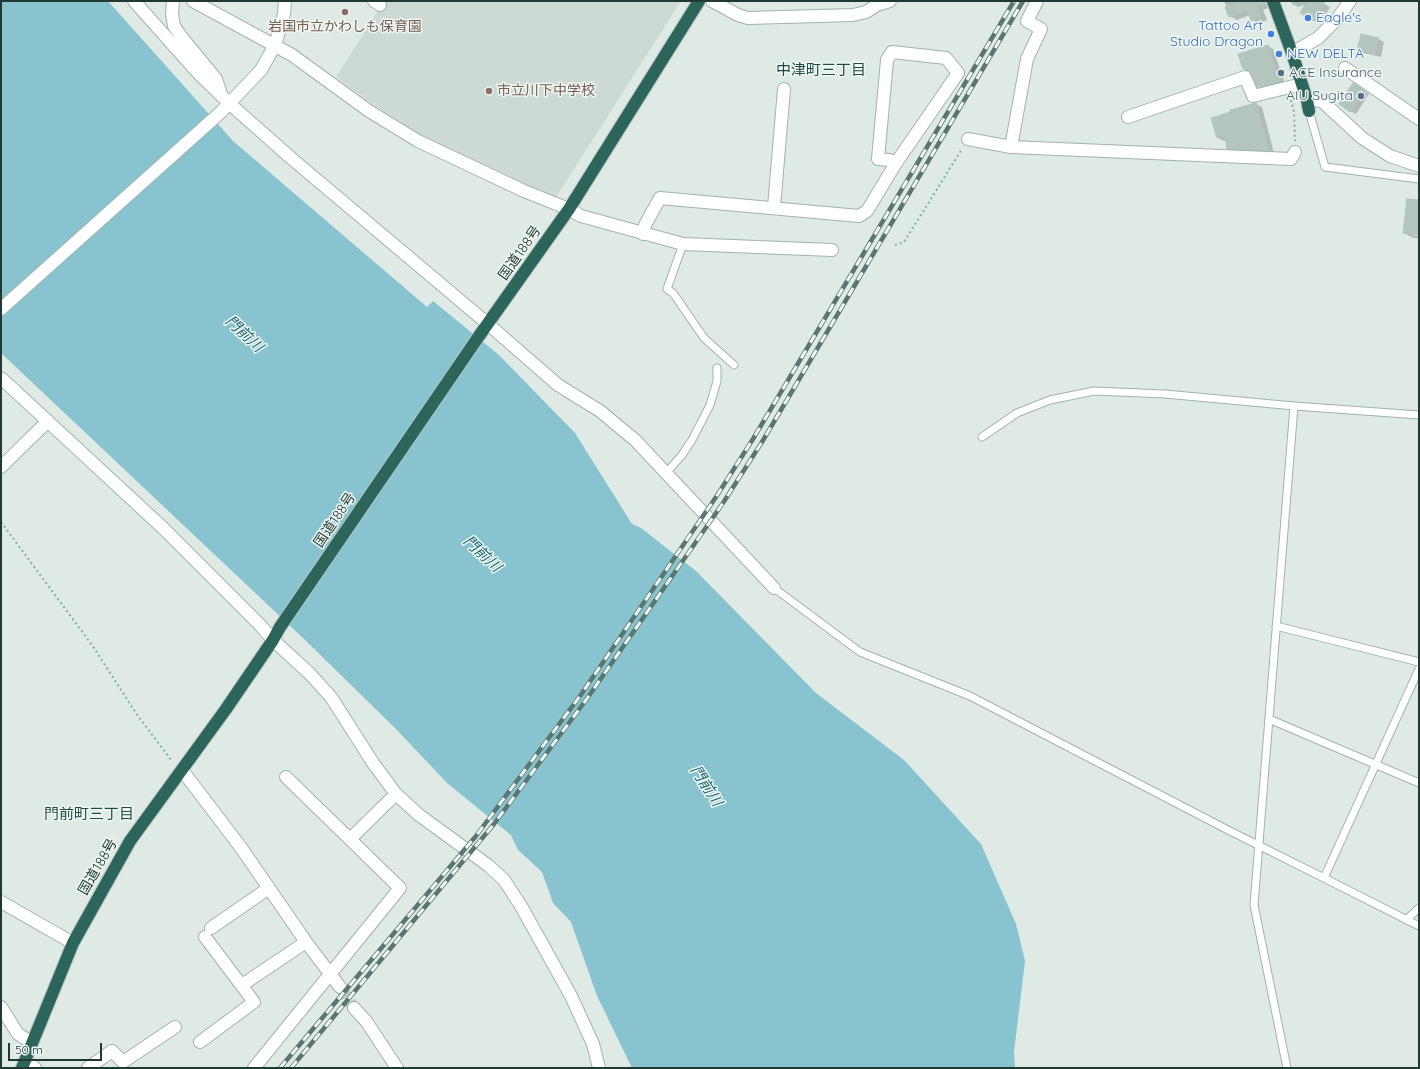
<!DOCTYPE html>
<html>
<head>
<meta charset="utf-8">
<style>
  body { margin:0 }
  #map { position:relative; width:1420px; height:1069px; overflow:hidden; background:#dfeae5; font-family:Quicksand,sans-serif }
  canvas { display:block }
  .frame { position:absolute; inset:0; border:2px solid #203a33; pointer-events:none }
  .scale { position:absolute; left:8px; top:1043px; width:94px; height:18px; box-sizing:border-box; border:2px solid #203a33; border-top:0; padding-left:5px; font-size:12px; line-height:14px; white-space:nowrap; color:#203a33; -webkit-text-stroke:3px #eff7f3; paint-order:stroke }
</style>
</head>
<body>
<div id="map">
<canvas width="1420" height="1069"></canvas>
<div class="frame"></div>
<div class="scale">50 m</div>
</div>
<script>
const g = document.querySelector('canvas').getContext('2d');
g.lineJoin = 'round';
function fillPath(path, color) {
  g.fillStyle = color;
  g.fill(path, 'evenodd');
}
function shape(rows) {
  const path = new Path2D();
  for (const r of rows) {
    path.moveTo(r[0], r[1]);
    for (let i = 2; i < r.length; i += 2) path.lineTo(r[i], r[i + 1]);
  }
  return path;
}
function stroke(path, color, width, dash) {
  g.strokeStyle = color;
  g.lineWidth = width;
  g.lineCap = dash ? 'butt' : 'round';
  g.setLineDash(dash || []);
  g.stroke(path);
}
function label(font, color, halo, rows, align = 'center') {
  g.font = font + ' Quicksand,"Noto Sans JP",sans-serif';
  g.lineWidth = 3;
  g.setLineDash([]);
  g.textBaseline = 'middle';
  g.strokeStyle = halo;
  g.fillStyle = color;
  for (const [text, x, y, turn = 0] of rows) {
    g.save();
    g.translate(x, y);
    g.rotate((+turn || 0) * Math.PI / 180);
    g.textAlign = isNaN(turn) ? turn : align;
    if (halo) g.strokeText(text, 0, 0);
    g.fillText(text, 0, 0);
    g.restore();
  }
}
fillPath(shape([
  [384,1,681,1,555,199,426,139,373,104,336,77]
]), '#cddad4');
fillPath(shape([
  [1,1,108,1,233,141,427,307,433,301,499,355,575,433,632,524,641,528,696,571,816,693,904,760,981,844,1016,924,1025,961,1014,1052,1015,1068,632,1068,597,996,571,922,553,903,542,872,518,850,511,835,447,783,396,729,304,639,1,353]
]), '#87c4d0');
fillPath(shape([
  [1224,1,1265,1,1268,8,1263,10,1267,20,1259,24,1252,20,1250,15,1237,20,1230,16],
  [1291,1,1319,1,1330,7,1320,24,1301,13,1307,4,1298,7,1292,4],
  [1378,39,1384,42,1381,57,1364,53,1359,50],
  [1268,46,1273,49,1285,84,1263,89,1258,86,1251,72,1244,68],
  [1359,87,1369,94,1356,114,1350,111],
  [1256,104,1262,107,1274,153,1234,151,1228,148,1227,140,1224,141,1218,138,1232,113],
  [1419,201,1419,234,1412,233,1412,235,1419,236,1419,238,1413,238,1404,233]
]), '#0003');
const building = shape([
  [1241,1,1266,1,1266,3,1257,6,1261,17,1251,21,1247,10,1229,17,1225,7,1241,1],
  [1307,1,1325,1,1313,21,1300,13,1307,1],
  [1361,34,1379,38,1375,55,1357,51,1361,34],
  [1268,45,1280,82,1257,87,1250,71,1245,70,1245,68,1243,69,1238,54,1268,45],
  [1353,83,1364,90,1350,112,1339,104,1353,83],
  [1256,103,1269,151,1227,149,1225,136,1217,138,1211,118,1230,112,1230,110,1256,103],
  [1407,199,1419,200,1419,235,1403,233,1407,199]
]);
fillPath(building, '#b4c5be');
stroke(building, '#b2c4bc', 1);
stroke(shape([
  [340,987,354,1008]
]), '#b9c7c1', 12, [12, 6]);
const lane = shape([
  [1309,111,1325,167,1419,179],
  [683,244,667,289,673,293,704,338,734,365],
  [982,437,1017,413,1050,400,1094,391,1165,394,1294,406,1419,415],
  [666,473,682,455,692,440,710,405,717,381,717,368],
  [774,588,860,652,970,696,1228,830,1324,878,1419,926],
  [1276,626,1419,662],
  [1269,719,1419,783],
  [1324,878,1419,669],
  [1406,920,1419,908],
  [1287,1068,1254,905,1294,406]
]);
const street = shape([
  [134,1,199,74,230,104,291,158,488,324,558,385,600,411,635,440,774,588],
  [173,1,172,14,174,26,180,35,216,79,221,94],
  [193,1,292,55,369,111,418,141,524,191,569,209,581,216,683,244,832,250],
  [374,1,380,5],
  [712,1,738,15,748,18,853,15,866,12,877,5,890,1],
  [1037,1,1027,21,1041,29,1027,59,1011,147,1291,159,1295,152],
  [1345,68,1419,119],
  [1307,100,1313,99,1323,102,1362,138,1390,156,1419,166],
  [1128,117,1245,77,1253,96,1302,84],
  [968,139,1011,147],
  [774,207,784,89],
  [643,234,645,225,660,198,859,216,867,211,896,163,958,73,946,58,892,52,887,60,878,159,890,160,896,163],
  [1,467,48,421],
  [182,770,242,849,306,942,340,987],
  [350,839,396,794],
  [211,928,269,888],
  [242,985,306,942],
  [1,1007,18,1034,32,1043],
  [354,1008,366,1021,397,1068],
  [200,1042,254,1002,205,937],
  [25,1060,35,1068],
  [88,1068,112,1051,123,1062,175,1027],
  [254,1068,400,888,286,777]
]);
const secondary = shape([
  [1292,53,1318,38,1337,19,1350,1],
  [1,309,221,112,261,70,275,45,284,14,285,1],
  [1,378,163,528,261,626,273,640,309,673,331,697,373,763,396,794,419,815,489,866,504,880,521,906,571,996,593,1044,599,1068],
  [1,902,73,943]
]);
const highway = shape([
  [1273,1,1292,53,1307,100,1309,111],
  [22,1068,73,943,130,841,226,709,273,640,280,627,479,336,569,209,699,1]
]);
stroke(lane, '#a2b2ac', 9);
stroke(street, '#a2b2ac', 14);
stroke(secondary, '#9eb6ad', 14);
stroke(highway, '#bcc4c2', 14);
stroke(shape([
  [1291,100,1294,112,1295,141],
  [895,245,904,242,962,149],
  [1,522,92,645,138,716,172,761]
]), '#80ae9f', 2, [2, 3]);
stroke(lane, '#fff', 7);
stroke(street, '#fff', 12);
stroke(secondary, '#fff', 12);
stroke(highway, '#2c665a', 12);
const rail = shape([
  [280,1068,476,836,580,696,716,497,753,439,1014,1],
  [291,1068,494,824,586,700,723,503,762,442,1023,1]
]);
stroke(rail, '#5a766f', 4.5);
stroke(rail, '#eff7f3', 3, [9]);
for (const [x, y, r, color] of [
  [345,12,4,"#8d6e63"],
  [1308,18,4,"#3f7fe0"],
  [1271,34,4,"#3f7fe0"],
  [1279,54,4,"#3f7fe0"],
  [1281,73,4,"#5c6f8a"],
  [489,91,4,"#8d6e63"],
  [1361,96,4,"#5c6f8a"]
]) {
  const dot = new Path2D();
  dot.arc(x, y, r, 0, 2 * Math.PI);
  g.fillStyle = color;
  g.fill(dot);
  stroke(dot, '#eff7f3', 1.5);
}
label('14px', '#366cbe', '#eff7f3', [
  ["Eagle's",1316,18],
  ["Tattoo Art",1263,26,"right"],
  ["Studio Dragon",1263,42,"right"],
  ["NEW DELTA",1287,54]
], 'left');
label('14px', '#785e54', '#eff7f3', [
  ["岩国市立かわしも保育園",345,27],
  ["市立川下中学校",497,91,"left"]
]);
label('14px', '#4e5e75', '#eff7f3', [
  ["ACE Insurance",1289,73],
  ["AIU Sugita",1353,96,"right"]
], 'left');
label('14px', '#203a33', '#eff7f3', [
  ["国道188号",520,253,-55],
  ["国道188号",335,520,-56],
  ["国道188号",98,867,-60]
]);
label('15px', '#1d4c40', '#eff7f3', [
  ["中津町三丁目",821,70],
  ["門前町三丁目",89,814]
]);
label('italic 15px', '#1b6675', '#eff7f3', [
  ["門前川",244,334,43],
  ["門前川",482,554,43],
  ["門前川",706,786,57]
]);
</script>
</body>
</html>
